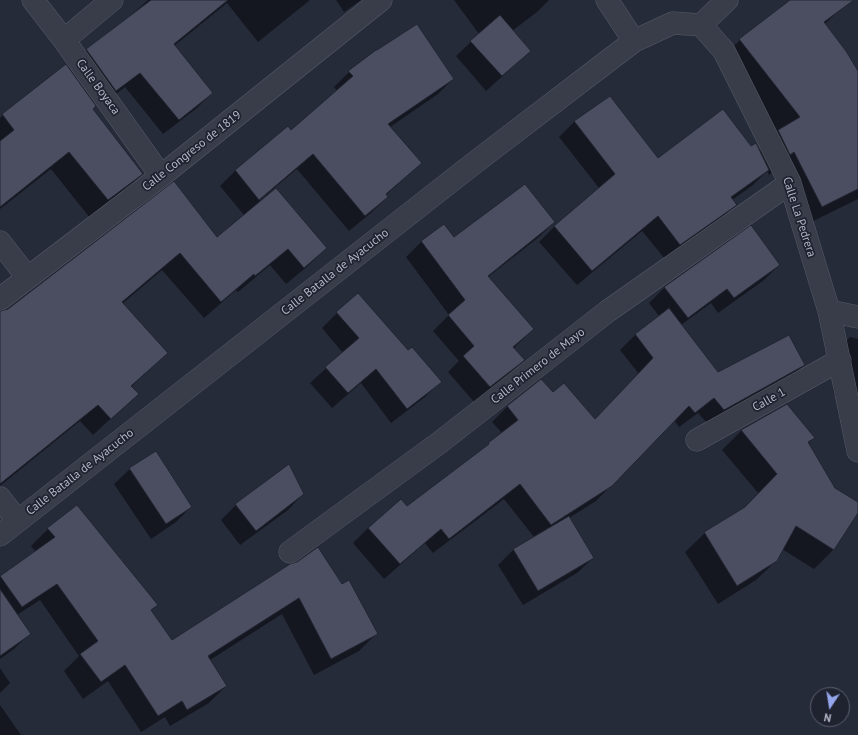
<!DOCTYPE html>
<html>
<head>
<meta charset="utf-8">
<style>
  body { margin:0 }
  #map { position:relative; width:858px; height:735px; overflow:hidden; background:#262b3a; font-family:"PT Sans",sans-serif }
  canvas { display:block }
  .north { position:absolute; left:810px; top:687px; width:40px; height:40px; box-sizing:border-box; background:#1f222f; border:1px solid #5b5e6b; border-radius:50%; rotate:192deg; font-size:11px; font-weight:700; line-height:16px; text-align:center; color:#b5b8c6 }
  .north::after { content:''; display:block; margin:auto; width:14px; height:18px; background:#94a6eb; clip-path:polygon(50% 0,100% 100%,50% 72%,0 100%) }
</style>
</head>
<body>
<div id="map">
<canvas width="858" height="735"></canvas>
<div class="north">N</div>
</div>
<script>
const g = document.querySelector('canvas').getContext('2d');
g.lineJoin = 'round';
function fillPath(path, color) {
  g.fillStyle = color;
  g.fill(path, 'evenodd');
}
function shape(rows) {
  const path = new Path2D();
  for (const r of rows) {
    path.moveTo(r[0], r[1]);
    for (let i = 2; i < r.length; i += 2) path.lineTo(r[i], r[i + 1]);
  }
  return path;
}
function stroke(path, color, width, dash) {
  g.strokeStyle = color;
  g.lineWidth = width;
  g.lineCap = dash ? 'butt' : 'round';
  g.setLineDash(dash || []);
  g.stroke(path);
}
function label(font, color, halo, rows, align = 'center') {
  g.font = font + ' "PT Sans",sans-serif';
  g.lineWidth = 3.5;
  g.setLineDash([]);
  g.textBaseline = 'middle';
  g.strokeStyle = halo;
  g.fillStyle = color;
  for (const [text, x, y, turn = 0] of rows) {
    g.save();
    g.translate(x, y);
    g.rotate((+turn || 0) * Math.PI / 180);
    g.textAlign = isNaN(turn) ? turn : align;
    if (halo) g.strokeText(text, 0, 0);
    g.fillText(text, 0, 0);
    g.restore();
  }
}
fillPath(shape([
  [148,0,310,0,258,42,227,3,174,46,212,93,197,108,163,134,125,87,100,106,71,65,87,50,127,19],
  [336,0,361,0,344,12],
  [454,0,549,0,537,12,512,31,530,51,486,91,456,56,479,34],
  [792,0,830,0,838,11,824,25,858,73,858,199,801,227,774,171,769,175,767,171,753,185,732,200,735,205,720,220,665,259,642,231,577,285,539,242,554,227,599,188,559,137,574,122,610,97,657,159,751,147,759,150,776,133,719,60,740,40],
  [349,72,453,79,438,94,390,127,421,163,386,195,387,197,372,212,349,231,297,169,260,200,326,248,309,265,286,284,270,265,238,292,236,290,204,318,162,270,122,304,167,353,131,387,137,394,93,435,80,421,0,486,0,312,217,238,244,215,220,186,235,171,288,127,291,131,337,91,334,87],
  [92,109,142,174,124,192,90,218,51,169,0,209,0,118,3,115],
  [554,222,539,237,488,277,533,329,513,349,523,360,508,375,474,402,448,372,459,361,433,331,449,315,406,257,421,242,443,225,453,239],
  [751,227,779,265,764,280,718,313,711,303,681,325,718,373,804,365,788,380,709,425,698,413,679,427,674,420,596,501,569,518,593,558,577,573,523,605,498,565,513,550,534,537,504,499,433,553,425,543,384,579,353,543,368,528,407,507,480,452,502,433,492,422,507,407,541,380,553,393,595,420,639,374,620,350,635,335,659,316,649,303,664,288],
  [337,313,408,351,440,382,425,397,391,423,361,383,332,408,310,383,343,353,322,328],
  [850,337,858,339,858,400,834,395,829,359],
  [787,405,813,438,808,443,835,489,858,503,858,511,834,549,814,569,782,549,776,561,756,580,718,604,685,552,705,533,744,509,759,494,722,450,741,431],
  [155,452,191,507,176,522,151,539,114,484,130,469],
  [288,466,303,494,288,510,240,545,221,520,236,505],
  [48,529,151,610,172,641,290,565,376,634,359,651,314,675,282,614,210,660,226,686,209,703,170,726,165,717,141,732,108,681,83,699,64,671,79,656,40,600,17,615,29,634,14,649,0,659,0,577,36,552,31,546],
  [0,668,10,683,0,693],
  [0,705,21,735,0,735]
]), '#0007');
const building = shape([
  [151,0,228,0,174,44,213,93,179,120,140,73,116,91,86,49,151,0],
  [790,0,854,0,824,22,846,51,858,71,858,189,822,207,794,152,790,155,778,130,800,117,739,39,790,0],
  [500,15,531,51,502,76,470,41,500,15],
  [417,24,454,79,388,124,422,163,386,194,388,197,365,216,313,154,259,200,235,170,288,126,291,130,353,76,348,71,376,50,377,50,417,24],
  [66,64,96,106,93,109,143,174,108,200,69,152,0,207,0,141,14,130,2,114,66,64],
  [610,96,658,158,723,109,751,146,756,143,769,170,731,197,737,205,680,245,658,216,592,271,554,226,615,174,574,121,610,96],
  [174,181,217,237,276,188,327,248,304,268,288,249,255,276,254,274,221,302,180,253,122,302,168,353,131,386,139,394,111,419,98,405,0,484,0,311,8,309,174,181],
  [525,184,555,222,488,276,534,329,513,347,525,360,490,387,463,356,474,346,448,315,465,300,421,241,444,224,454,237,525,184],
  [751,225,780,265,734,298,727,289,688,318,664,287,751,225],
  [358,293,408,350,412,347,442,382,407,409,376,369,348,393,325,367,359,338,336,312,358,293],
  [669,308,718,372,789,335,805,365,724,410,714,398,695,413,689,406,612,486,551,525,520,484,449,539,441,529,400,564,368,528,401,499,407,506,489,444,488,443,518,420,507,406,541,379,553,392,564,383,595,419,653,358,635,334,669,308],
  [787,404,815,438,808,442,835,488,858,502,858,513,834,550,796,526,777,561,737,586,704,532,745,507,777,474,741,430,787,404],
  [156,451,192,507,166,524,129,468,156,451],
  [289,464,304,494,256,531,235,504,289,464],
  [77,505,158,605,151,610,172,640,290,564,297,562,318,547,342,584,349,580,378,634,331,659,299,598,208,656,227,686,187,710,182,701,158,716,125,665,101,682,80,654,98,641,57,584,22,607,0,576,55,537,47,528,77,505],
  [569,516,594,558,538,591,513,549,569,516],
  [0,589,31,634,0,656,0,589]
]);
fillPath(building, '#4b4e60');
stroke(building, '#212431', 1);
const minor = shape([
  [33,0,64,40,161,176],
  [607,0,634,41],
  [701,25,727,0],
  [64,40,112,0],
  [0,242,27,277],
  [0,299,161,176,381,0],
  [829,311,858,317],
  [697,440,840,360],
  [0,498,18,521],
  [0,535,473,164,634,41,673,23,701,25,724,51,790,183,829,311,858,451],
  [290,552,439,443,608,311,790,183]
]);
stroke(minor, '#585b68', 23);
stroke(minor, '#393d4a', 22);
label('12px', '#b5b8c6', '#1f222f', [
  ["Calle Boyaca",98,87,54],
  ["Calle Congreso de 1819",192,151,-38],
  ["Calle La Pedrera",799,217,72],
  ["Calle Batalla de Ayacucho",335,272,-38],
  ["Calle Primero de Mayo",538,366,-38],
  ["Calle 1",769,400,-29],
  ["Calle Batalla de Ayacucho",80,472,-38]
]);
</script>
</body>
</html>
